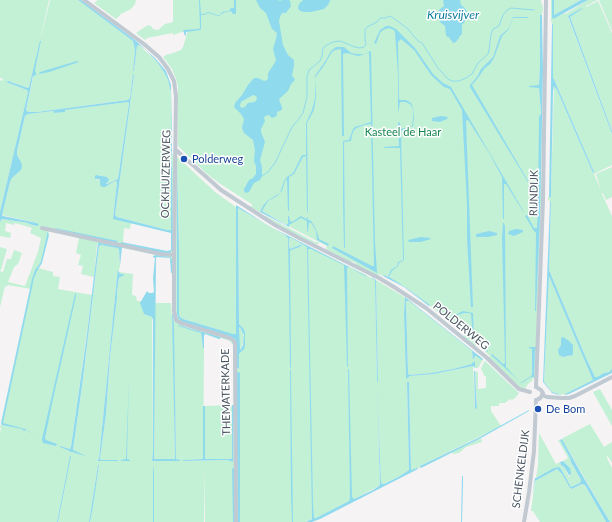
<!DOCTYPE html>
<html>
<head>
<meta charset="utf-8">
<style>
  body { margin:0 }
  canvas { display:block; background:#f5f3f3 }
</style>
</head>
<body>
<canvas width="612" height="522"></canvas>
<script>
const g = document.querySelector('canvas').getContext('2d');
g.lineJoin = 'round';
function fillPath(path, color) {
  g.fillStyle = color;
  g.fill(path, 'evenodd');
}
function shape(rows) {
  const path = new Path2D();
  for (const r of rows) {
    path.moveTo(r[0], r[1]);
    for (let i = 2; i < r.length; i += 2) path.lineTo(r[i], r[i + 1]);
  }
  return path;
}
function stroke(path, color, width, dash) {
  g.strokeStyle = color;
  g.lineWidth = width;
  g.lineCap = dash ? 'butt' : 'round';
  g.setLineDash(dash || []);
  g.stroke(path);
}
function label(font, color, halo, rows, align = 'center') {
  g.font = font + ' Lato,sans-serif';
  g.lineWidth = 3;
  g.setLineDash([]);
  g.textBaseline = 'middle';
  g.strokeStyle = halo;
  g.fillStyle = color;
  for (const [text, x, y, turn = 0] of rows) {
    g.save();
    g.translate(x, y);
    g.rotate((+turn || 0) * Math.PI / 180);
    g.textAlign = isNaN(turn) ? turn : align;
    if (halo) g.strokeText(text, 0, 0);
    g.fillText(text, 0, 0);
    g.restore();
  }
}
fillPath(shape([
  [0,0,49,0,41,36,41,37,50,0,78,0,133,41,135,50,133,71,134,71,137,46,139,45,157,62,164,72,168,80,171,92,172,157,173,153,215,192,236,207,237,325,236,334,235,335,183,319,180,317,179,315,179,246,177,165,177,314,178,318,232,338,237,368,239,369,239,354,242,351,245,334,243,328,239,324,239,321,238,208,288,237,289,250,290,250,300,247,302,244,362,273,375,280,377,382,378,382,376,280,406,298,405,298,404,314,406,378,410,376,434,374,473,366,475,408,477,408,475,371,478,372,478,389,486,388,486,377,484,375,481,369,483,364,485,361,519,393,515,398,512,400,510,399,505,403,499,403,499,406,491,406,491,411,501,426,420,466,418,469,417,468,411,470,409,383,407,382,409,470,400,476,383,484,381,483,377,389,380,484,379,486,354,499,350,497,349,501,316,518,313,518,306,522,240,522,240,373,236,372,238,522,234,522,234,470,233,468,233,522,205,522,204,464,204,522,154,522,154,472,153,465,153,522,90,522,99,465,98,465,89,522,58,522,70,456,57,522,0,522,0,434,1,428,0,428,1,424,3,425,16,427,3,424,3,421,31,289,8,285,6,287,5,286,0,307,0,271,3,272,7,259,11,259,14,250,22,253,18,264,14,267,8,282,25,286,38,252,41,238,30,233,32,228,15,223,14,225,6,223,5,231,11,233,10,238,0,236,0,222,2,219,29,223,29,224,37,226,38,225,37,223,2,215,10,182,12,178,21,170,20,160,17,155,17,151,25,116,28,114,54,111,54,113,64,112,64,110,128,102,129,103,118,179,107,184,103,177,99,175,96,180,100,179,105,187,113,182,117,181,117,182,113,218,131,223,130,229,124,228,123,242,121,242,162,253,172,251,171,229,169,231,167,230,117,217,115,215,134,75,133,75,130,98,128,100,37,112,28,112,26,110,41,41,29,87,28,88,8,81,6,82,27,90,28,92,0,212,0,80,2,81,3,79,0,78],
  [49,231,79,238,76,253,81,255,78,265,83,266,81,274,94,277,97,244,100,243,156,255,170,257,172,259,176,459,179,460,152,460,153,451,152,317,145,314,141,305,141,301,137,301,136,296,132,295,133,274,119,272,120,274,124,274,123,276,120,277,119,278,117,291,117,298,110,357,106,414,100,459,101,460,112,460,118,461,99,461,89,457,97,460,99,459,117,277,120,266,119,249,117,248,101,245,99,246,82,386,73,451,86,456,72,452,60,446,70,449,71,447,92,295,58,289,60,277,53,276,53,272,38,268,43,256],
  [180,325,224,339,230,341,233,345,234,405,233,462,227,460,183,461,184,460,202,459,203,458,204,348,203,347,201,333],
  [98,0,136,0,135,4,131,9,121,14,116,19,94,3],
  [173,0,541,0,541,3,542,3,543,9,542,15,540,15,540,65,539,85,538,88,539,88,541,113,539,116,542,116,541,203,536,347,532,347,532,377,535,350,536,350,535,378,534,378,532,380,532,381,528,384,525,389,524,389,519,387,488,358,490,356,479,346,477,344,474,346,463,337,465,333,450,321,452,319,451,318,448,319,405,287,389,278,390,276,388,277,384,275,383,276,379,274,378,276,358,266,354,262,349,261,326,249,327,246,294,229,262,211,260,212,250,207,253,205,219,183,207,174,178,146,178,87,176,79,172,69,163,57,166,55,176,52,181,50,183,47,188,30,173,35,173,33,147,38,145,40,136,33,148,25,151,26,153,29,158,30,165,24,173,22],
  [551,0,552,0,552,17,567,13,588,0,597,0,586,6,586,7,598,1,612,33,612,131,570,17,582,9,568,17,612,134,612,165,594,174,601,190,596,174,612,167,612,197,606,200,603,193,602,194,612,216,612,369,611,371,604,373,597,377,595,377,586,358,549,270,551,202,550,202,548,199,548,197,551,196,554,86,557,90,593,173,594,172,553,77,553,25,552,24,551,21],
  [554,0,581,0,554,15],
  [599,0,612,0,612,31],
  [266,216,315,242,318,242,319,244,316,244,300,237,265,217],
  [289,238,292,238,300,242,300,245,290,249,289,242],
  [0,247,7,249,1,270,0,270],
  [549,276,587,364,593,377,593,380,565,394,565,395,564,394,560,395,559,394,552,392,544,382],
  [561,342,571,356,563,357,558,350,561,347],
  [406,301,409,301,472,351,473,359,476,356,482,359,483,359,483,360,478,368,475,368,475,362,472,364,453,369,431,373,409,375,408,373],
  [155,303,171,303,173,334,175,459,174,460,154,460],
  [240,327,243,332,244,338,241,349,239,350,239,328],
  [600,389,612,410,612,426,593,392],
  [232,405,232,458,231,459,205,459,205,406],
  [590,424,604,447,612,442,612,463,607,455,607,458,612,468,612,522,610,522,562,439,563,438],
  [539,433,556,464,560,462,561,465,564,467,569,477,571,477,570,475,570,468,563,461,568,458,558,440,560,440,570,458,571,462,581,480,580,483,571,487,561,469,558,467,536,478,538,465],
  [481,438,482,442,466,447,459,453,453,454,452,452],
  [557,469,562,474,570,488,573,489,582,484,585,485,606,522,540,522,533,511,531,511,535,481]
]), '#c3f1d5');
fillPath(shape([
  [78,0,81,0,135,40,155,58,166,71,171,85,172,157,171,157,171,92,168,80,164,72,157,62,146,50,139,45,137,46,134,71,133,71,135,50,133,41],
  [199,0,200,0,201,14,204,14,208,12,218,15,220,15,222,12,229,11,231,8,234,8,234,0,236,0,236,14,233,14,231,11,223,13,219,16,208,13,204,15,201,15,201,29,200,30,186,32,186,35,185,36,183,30,199,29,200,28],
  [256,0,278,0,280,1,282,0,289,0,290,1,291,6,286,13,282,13,280,17,279,21,283,45,288,55,294,60,294,65,292,76,295,79,294,81,291,84,288,91,280,98,279,100,282,107,282,110,277,112,277,115,275,117,272,118,269,115,265,116,264,118,265,121,261,129,261,132,265,142,260,160,262,167,262,176,260,180,254,183,249,192,246,193,244,191,244,189,249,180,253,178,256,174,256,166,254,161,255,150,253,140,244,133,242,128,244,119,241,114,234,107,235,103,242,95,248,85,253,79,255,78,258,78,264,81,267,80,268,78,268,73,274,64,276,60,273,49,276,39,277,33,272,29,266,13,260,8],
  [253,95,256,96,257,98,256,101,254,102,248,103,245,107,241,108,240,105,241,102],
  [303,0,330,0,330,1,328,5,324,9,311,12,304,12,300,11,298,8,299,4],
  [443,0,460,0,461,5,465,8,467,12,467,19,462,25,462,34,459,37,459,39,458,39,456,42,453,43,451,40,450,40,450,38,446,36,445,26,441,23,438,19,438,14,439,10,444,6],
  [552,0,554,0,554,15,581,0,588,0,553,19,552,17],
  [582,8,582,9,570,17,612,131,612,134,568,16],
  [540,15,542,15,543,71,540,218,536,311,535,311,536,233,534,231,525,216,527,215,534,228,537,228,538,210,539,117,541,113,539,88,529,87,529,86,539,85,540,65],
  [513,17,528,17,528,18,513,18,509,29,502,36,494,58,490,64,484,69,478,78,472,85,534,191,534,192,470,87,470,85,477,77,481,69,493,57,500,36,509,28],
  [552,24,553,24,553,77,594,172,593,173,557,90,554,86,553,92,551,197,549,197],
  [386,26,390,26,396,29,415,48,433,74,443,83,451,87,524,212,524,213,506,184,504,184,504,219,503,219,502,177,489,153,468,120,466,121,473,307,471,307,467,239,467,205,462,110,450,89,444,87,431,75,414,50,401,39,398,42,399,99,400,100,406,100,411,103,413,108,414,118,413,126,401,131,404,260,399,263,398,266,392,271,389,277,405,287,430,305,429,306,404,287,383,276,384,275,388,277,391,270,397,266,398,262,403,260,400,148,384,148,384,147,399,146,398,122,400,123,401,129,409,127,412,126,413,119,413,109,410,104,405,102,400,102,398,114,398,75,395,32,394,30,389,28,383,30,380,33,376,44,374,43,380,30],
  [40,41,41,41,35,70,36,73,36,75,33,76,26,110,28,112,37,112,128,100,130,98,133,74,134,75,115,215,117,217,167,230,171,230,171,161,172,161,173,249,170,253,162,253,121,244,121,242,167,251,171,250,171,233,113,219,117,182,116,181,113,182,105,187,102,187,100,185,100,179,95,179,95,176,96,175,107,177,109,180,106,184,107,184,118,179,129,103,128,102,65,110,65,112,54,113,54,111,28,114,25,116,17,151,17,155,21,162,22,166,21,170,12,178,10,182,2,215,3,216,37,223,39,225,37,226,29,224,29,223,2,219,0,222,0,212,28,92,27,90,6,82,8,81,28,88,29,87],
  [336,47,344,47,351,53,357,54,365,54,371,51,373,151,375,241,377,273,332,248,333,246,372,266,374,266,371,124,364,125,357,128,354,130,352,135,351,141,344,142,345,248,344,248,343,201,343,141,349,140,353,129,355,127,371,122,369,53,358,56,347,53,343,54,344,136,342,136,341,49,335,50,332,52,323,67,317,75,315,78,316,97,314,110,307,123,308,211,307,212,306,156,303,157,294,174,289,177,289,211,288,211,287,179,285,181,282,191,277,196,268,201,262,211,286,225,288,224,288,216,289,216,290,221,292,222,301,216,306,219,307,217,308,217,307,219,311,221,315,227,318,235,319,239,329,244,328,246,317,240,316,231,312,224,309,222,308,231,307,232,307,221,301,218,289,225,289,227,260,212,263,206,267,201,280,193,284,181,287,177,293,173,302,155,306,155,306,123,312,110,315,98,315,76,326,60,331,51],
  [77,61,79,62,49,72,39,74,40,72],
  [441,116,448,117,447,119,440,122,432,121,432,118],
  [177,164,179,246,179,315,180,317,183,319,233,334,236,334,236,205,269,226,367,276,365,276,349,267,347,268,348,367,347,366,344,265,311,249,308,249,313,504,314,518,316,518,349,501,350,497,348,370,349,369,352,497,354,499,373,490,379,486,380,484,377,385,381,483,383,484,386,483,400,476,409,470,407,382,409,382,411,470,417,468,418,469,320,519,312,522,306,522,312,519,312,516,307,247,302,244,300,247,291,250,290,251,291,363,291,367,290,368,289,291,288,238,285,235,238,208,239,321,239,324,243,328,245,332,245,345,244,349,239,354,239,369,237,368,235,339,184,323,178,318,177,314],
  [289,238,291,238,299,242,301,244,300,245,290,249,289,245],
  [240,327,244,335,243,345,241,349,240,350,239,328],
  [550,202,551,202,549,270,586,358,595,377,597,377,604,373,609,372,612,369,612,373,610,374,569,394,565,395,565,394,593,380,549,276,546,339,544,382,552,392,559,394,559,395,552,393,543,382],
  [503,223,504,223,505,226,506,367,518,380,491,355,492,354,503,364,505,363,502,237],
  [55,228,118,241,116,243,56,229],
  [516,229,523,230,523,232,514,236,508,234,509,231],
  [489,231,497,233,497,235,488,237,476,237,476,234],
  [47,232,48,233,49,235,42,263,37,271,34,278,3,423,25,429,38,437,26,430,24,431,22,429,2,425,1,423,32,279,35,270,39,265,41,261,47,235],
  [421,237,430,238,431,239,421,242,409,242,408,240],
  [98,243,100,243,122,247,120,266,119,249,117,248,101,245,99,246,82,386,73,450,86,456,85,456,72,452,70,452,70,451,60,447,60,446,70,449,71,447,87,334],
  [156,255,170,257,172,259,172,273,171,273,170,258,157,257,156,258,154,459,175,459,172,314,173,314,174,326,176,459,180,460,180,461,152,461,153,451,153,320,152,317,144,314,140,303,147,291,149,293,153,293,154,291,153,278,155,258,153,257,153,256],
  [118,270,120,274,124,274,123,276,120,277,119,278,117,291,117,298,110,357,106,414,100,459,101,460,118,460,118,461,99,461,89,457,97,460,99,459,117,277],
  [372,277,376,280,378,382,377,382,375,283,375,280,372,278],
  [76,293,76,296,53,399,45,438,46,440,57,444,56,446,43,443,42,439,75,294],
  [405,297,483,359,482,360,476,356,475,356,474,359,473,359,472,351,409,301,406,301,408,373,409,375,431,373,453,369,472,364,473,362,475,362,475,368,473,366,434,374,410,376,406,379,404,314],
  [434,309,448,319,455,315,463,311,473,313,474,338,488,351,488,352,473,339,471,314,469,313,464,313,455,316,450,321,466,334,465,334],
  [178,325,220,337,220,339,219,339,205,334,204,336,204,348,203,348,201,333,178,326],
  [563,337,568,340,573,345,573,355,563,357,559,355,558,350,561,345,561,338],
  [529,347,536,347,536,350,535,350,534,377,531,377,522,383,520,382,522,382,531,376,532,374,532,349,529,348],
  [290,370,291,370,291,378,293,522,292,522,292,518,291,497],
  [475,371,476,393,477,409,475,408,474,371],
  [236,372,239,372,240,373,240,522,238,522],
  [129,377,127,457,127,459,130,460,130,461,121,461,121,460,126,459],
  [232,405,234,405,233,462,227,460,183,461,183,460,202,459,203,458,203,406,205,406,205,459,231,459,232,458],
  [529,410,529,411,481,438,423,467,420,468,420,466,478,438],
  [562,439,581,473,610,522,606,522,585,485,582,484,572,489,570,488,562,474,557,469,535,481,532,497,535,478,536,478,554,468,559,467,561,469,571,487,580,483,581,480,571,462,570,458,560,440],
  [70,456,71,456,58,522,57,522],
  [563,461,570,468,571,473,570,475,571,478,564,467,561,465,560,462],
  [153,464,154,472,154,522,153,522],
  [98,465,99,465,93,506,90,522,89,522],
  [232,468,233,468,234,470,234,522,233,522],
  [462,476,463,476,463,483,462,522,461,522]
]), '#90daee');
stroke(shape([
  [262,176,268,172,275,163,292,127,298,120,303,113,307,97,307,77,309,70,320,61,322,56,323,48,327,45,333,42,340,41,355,47,360,48,364,47,366,44,365,40,365,30,367,27,377,22,380,18,385,18,390,16,396,20,408,29,418,41,422,43,438,68,448,79,452,81,459,81,466,78,472,74,478,63,488,54,489,50,491,34,493,29,499,26,503,15,507,10,511,8,534,10]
]), '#90daee', 1);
stroke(shape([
  [176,150,221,190,275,225,299,238,379,278,394,287,426,308,486,357,519,389,530,392],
  [42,228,161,254,174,255,176,96,174,81,168,69,159,57,144,44,84,0],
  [174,255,174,311,176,320,181,323,230,338,234,341,235,344,236,522],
  [536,387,543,200,546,0],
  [542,395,547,397,561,398,569,398,575,396,612,377],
  [536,400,539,399,541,397,543,393,541,390,536,387],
  [524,522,529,492,534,451,536,400]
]), '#c1cad2', 4);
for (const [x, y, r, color] of [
  [184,159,4,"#1a4fb4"],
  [538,409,4,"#1a4fb4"]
]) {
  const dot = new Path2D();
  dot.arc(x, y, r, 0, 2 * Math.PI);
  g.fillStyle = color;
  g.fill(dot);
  stroke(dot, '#fff', 1.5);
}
label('11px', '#17864f', '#fff', [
  ["Kasteel de Haar",403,132]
]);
label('11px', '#164399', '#fff', [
  ["Polderweg",192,159],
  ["De Bom",546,409]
], 'left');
label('11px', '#4a5661', '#fff', [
  ["OCKHUIZERWEG",166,174,-89],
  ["RIJNDIJK",534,193,-89],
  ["POLDERWEG",461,326,39],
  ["THEMATERKADE",226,392,-91],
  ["SCHENKELDIJK",521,469,-83]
]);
label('italic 12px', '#0c7c9b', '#fff', [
  ["Kruisvijver",453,15]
]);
</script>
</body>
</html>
